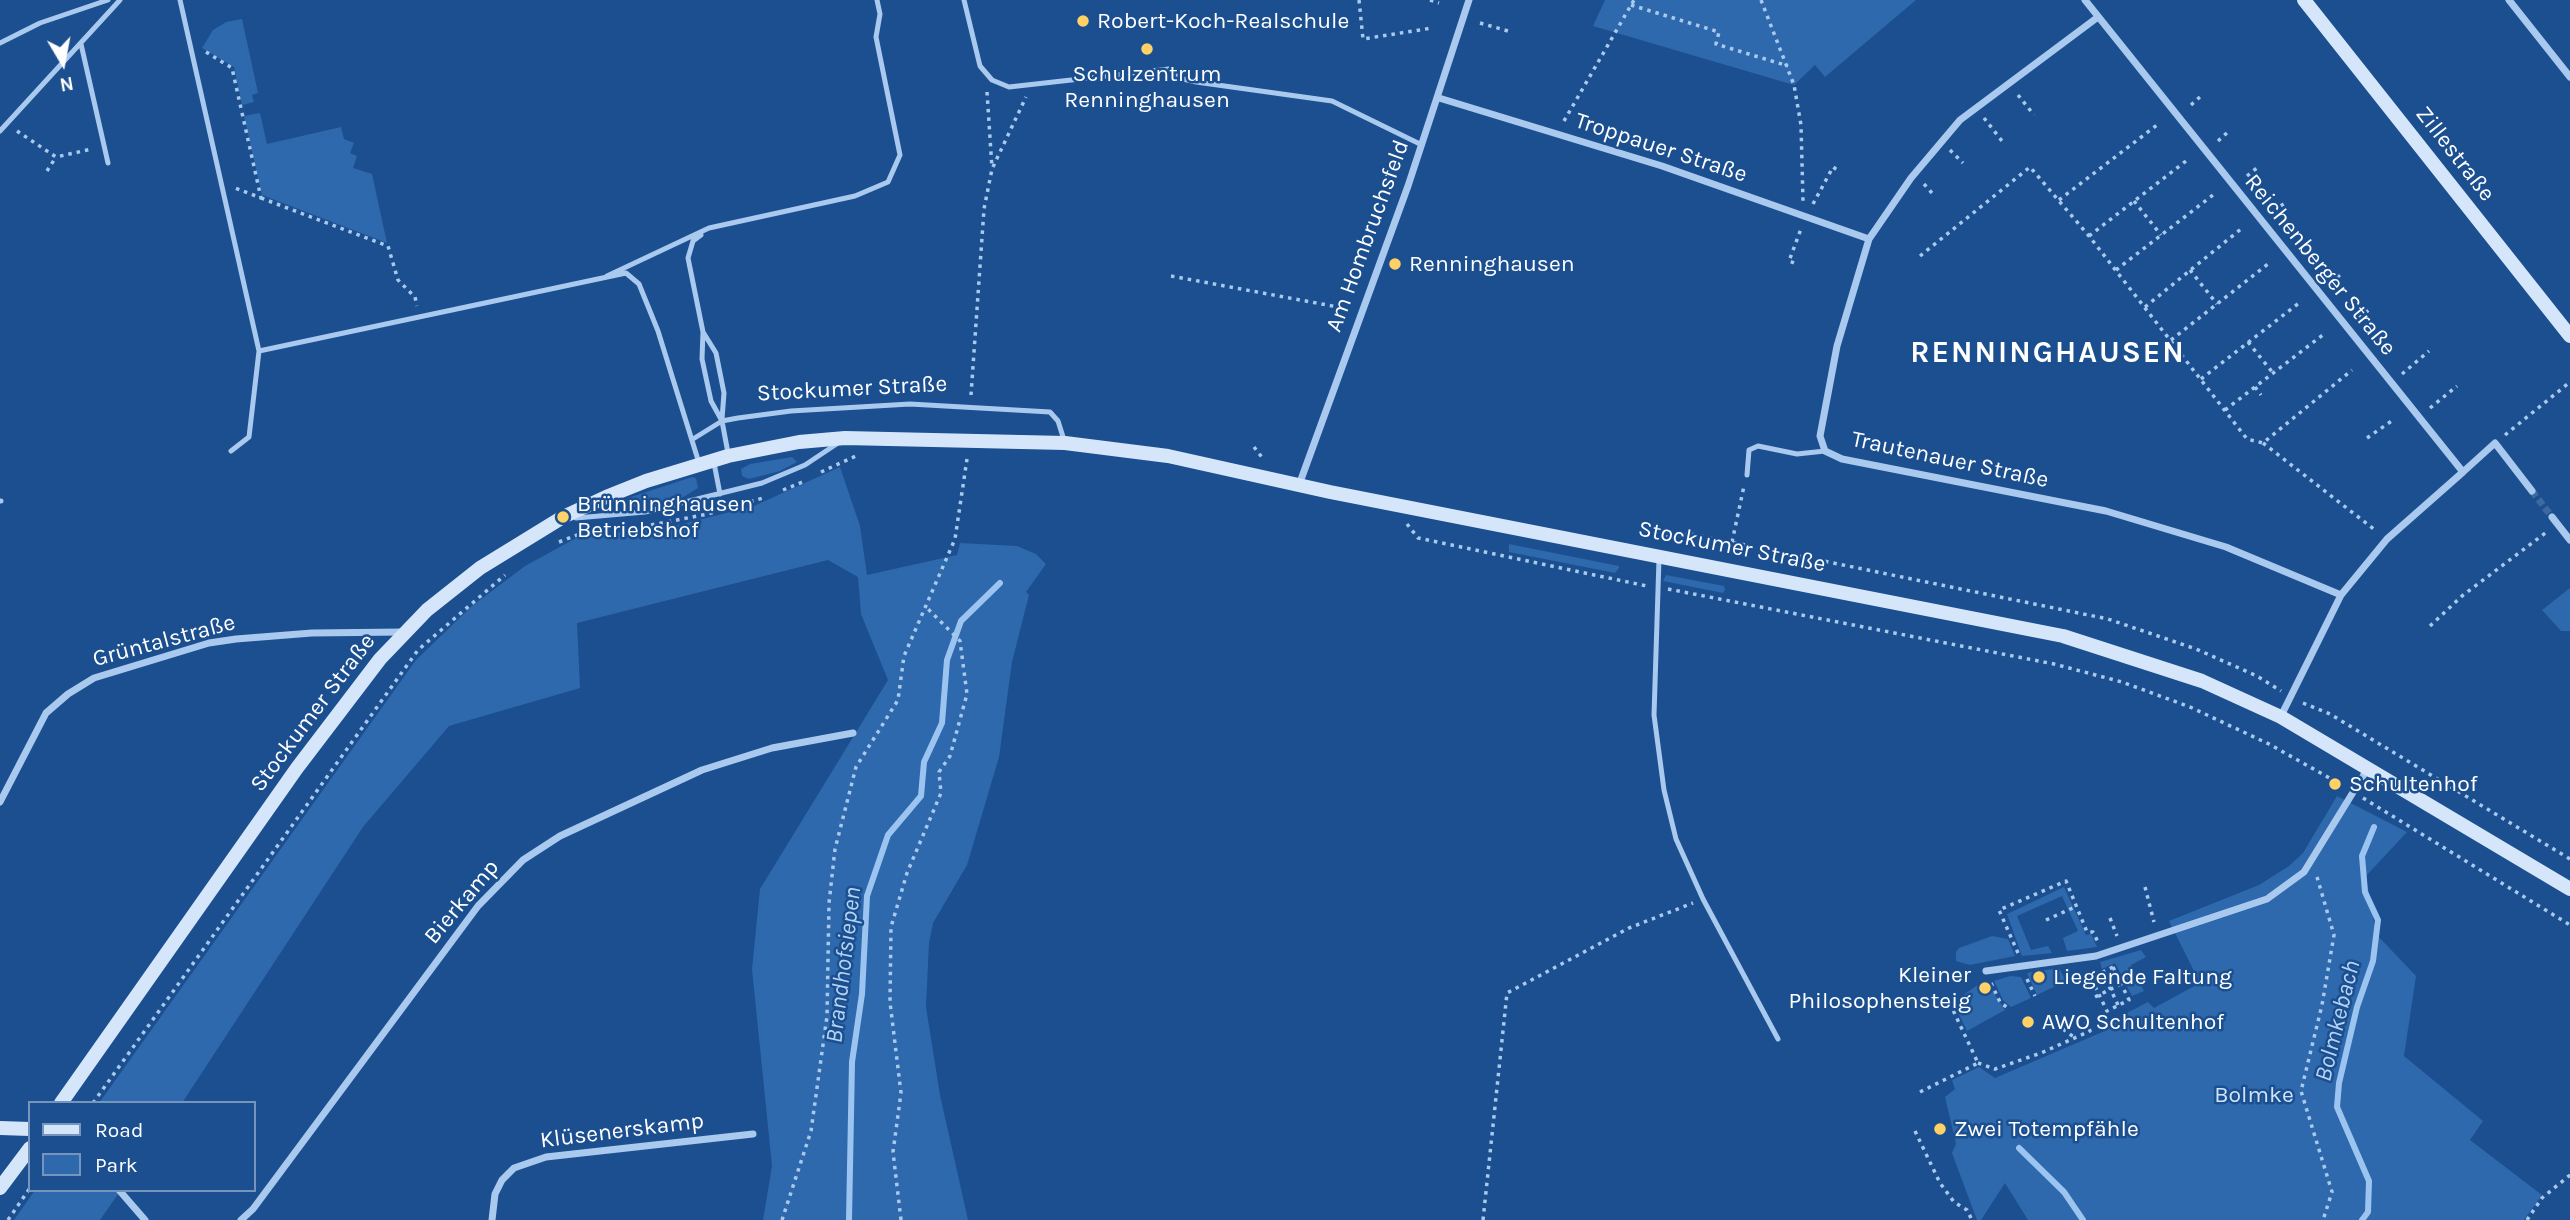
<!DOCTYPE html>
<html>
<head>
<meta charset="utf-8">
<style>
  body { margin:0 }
  #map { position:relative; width:2570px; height:1220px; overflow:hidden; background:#1b4f8f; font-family:Karla,sans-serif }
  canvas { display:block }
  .legend { position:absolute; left:28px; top:1101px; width:228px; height:91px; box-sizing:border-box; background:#1b4f8f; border:2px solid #7695bc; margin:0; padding:9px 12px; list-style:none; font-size:21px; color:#fff }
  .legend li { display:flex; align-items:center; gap:14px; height:35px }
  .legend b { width:35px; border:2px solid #7695bc }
  .north { position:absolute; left:28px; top:28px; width:70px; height:70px; -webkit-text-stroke:5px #1b4f8f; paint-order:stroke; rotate:170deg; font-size:19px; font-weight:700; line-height:28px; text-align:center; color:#fff }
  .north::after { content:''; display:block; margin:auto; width:24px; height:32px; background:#fff; clip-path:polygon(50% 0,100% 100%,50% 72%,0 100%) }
</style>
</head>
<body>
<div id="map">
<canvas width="2570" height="1220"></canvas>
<ul class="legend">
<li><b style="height:9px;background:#d6e6fa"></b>Road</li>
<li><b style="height:19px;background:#2e69ad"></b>Park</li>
</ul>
<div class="north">N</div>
</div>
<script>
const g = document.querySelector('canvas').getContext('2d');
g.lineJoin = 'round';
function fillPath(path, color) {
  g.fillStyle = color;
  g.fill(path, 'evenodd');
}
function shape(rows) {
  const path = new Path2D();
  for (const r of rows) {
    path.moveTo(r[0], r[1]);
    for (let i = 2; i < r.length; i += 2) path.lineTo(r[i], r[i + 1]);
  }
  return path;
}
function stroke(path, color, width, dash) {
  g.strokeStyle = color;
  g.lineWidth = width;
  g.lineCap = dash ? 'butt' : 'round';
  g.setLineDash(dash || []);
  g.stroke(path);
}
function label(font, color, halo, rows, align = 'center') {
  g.font = font + ' Karla,sans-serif';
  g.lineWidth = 5;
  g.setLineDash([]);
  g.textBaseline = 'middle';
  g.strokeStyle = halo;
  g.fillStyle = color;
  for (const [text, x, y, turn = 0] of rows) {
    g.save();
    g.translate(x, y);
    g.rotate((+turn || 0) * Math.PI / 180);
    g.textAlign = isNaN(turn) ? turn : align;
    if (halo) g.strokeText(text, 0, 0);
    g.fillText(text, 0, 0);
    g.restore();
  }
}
fillPath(shape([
  [1605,0,1916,0,1825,77,1815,65,1794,85,1593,26],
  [242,19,258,93,252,95,254,102,242,105,234,67,202,48,213,30,226,22],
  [260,113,267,144,341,127,344,139,354,143,350,153,357,156,353,168,372,174,387,243,262,195,244,116],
  [792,457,797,462,780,471,749,479,742,476,741,469,750,464],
  [840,467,860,526,867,575,957,555,960,543,1017,546,1036,554,1046,564,1026,592,1029,595,1012,662,999,757,967,865,933,923,929,943,926,1007,940,1095,968,1220,763,1220,772,1166,752,969,760,889,888,680,861,614,858,577,828,560,577,623,580,688,449,726,363,827,182,1103,99,1103,416,660,472,606,525,566,578,537,674,526,754,506],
  [692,477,696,478,698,488,682,498,643,508,624,506,628,498],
  [1509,544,1619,566,1619,568,1615,573,1509,552],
  [1666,575,1724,586,1725,590,1723,593,1663,581],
  [2570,588,2570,631,2561,631,2542,610],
  [2337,796,2407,832,2366,876,2376,934,2416,976,2404,1056,2483,1121,2470,1140,2542,1195,2524,1220,2028,1220,2005,1183,1981,1220,1977,1220,1952,1153,1956,1144,1945,1097,1955,1089,1952,1080,1979,1067,1995,1078,2107,1030,2123,1015,2148,1002,2154,1008,2200,983,2169,921,2259,885,2289,866,2303,853],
  [2064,887,2086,935,2091,934,2097,947,2067,951,2063,938,2078,931,2062,896,2017,916,2031,950,2048,946,2052,953,2022,956,2007,914],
  [1992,936,2008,939,2015,956,1970,965,1956,961,1956,952,1959,948],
  [2141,950,2146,957,2131,965,2144,991,2132,996,2115,963,2102,969,2100,962],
  [2059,968,2066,981,2037,995,2027,973],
  [2010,976,2021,977,2031,998,2011,1007,2003,1000,1994,981],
  [1985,980,2005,1010,1967,1031,1953,1002],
  [35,1190,121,1190,100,1220,14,1220]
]), '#2e69ad');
stroke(shape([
  [2019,1148,2064,1192,2083,1220],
  [849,1220,852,1062,862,994,867,896,888,835,921,796,924,762,942,723,947,660,961,621,1000,583],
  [2362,1220,2368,1212,2369,1181,2337,1107,2339,1083,2357,1007,2373,961,2378,920,2365,892,2362,856,2374,827]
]), '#9cc4f0', 6);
stroke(shape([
  [2532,491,2552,517]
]), '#3d69a0', 7, [7, 3.5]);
stroke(shape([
  [1359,0,1363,39,1432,28],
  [1430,0,1439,3],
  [1761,0,1794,85,1801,125,1803,201],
  [1631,5,1719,32,1716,44,1788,66],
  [1480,23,1508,31],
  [206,52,232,68,261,198,235,188],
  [987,92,992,168],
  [2018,95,2034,115],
  [2191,105,2201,96],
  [1984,118,2002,141],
  [1564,121,1634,0],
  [17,131,56,157,92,149],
  [2218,141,2229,131],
  [1950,150,1963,163],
  [47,171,56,157],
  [2247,176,2258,167],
  [1924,184,1932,193],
  [261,198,388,246,398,280,415,297,417,306],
  [2059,200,2157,125],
  [2134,201,2161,235],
  [1813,204,1833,167,1839,171],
  [2274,211,2286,202],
  [2089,236,2186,161],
  [2302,247,2314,238],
  [1920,256,2030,167,2089,236,2247,439,2263,443,2352,370],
  [1794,263,1789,261,1801,229],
  [2116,270,2213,195],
  [2190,270,2217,304],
  [1171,276,1338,307],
  [2331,283,2342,273],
  [2145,307,2241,229],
  [2359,318,2370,309],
  [2171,340,2268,264],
  [2248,342,2273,373],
  [2402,374,2429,351],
  [2201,379,2299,303],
  [2255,387,2261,395],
  [971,395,984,209,992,169,1026,97],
  [2430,408,2457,386],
  [2225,410,2324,334],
  [2505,435,2570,382],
  [2367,438,2393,420],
  [2263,443,2375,530],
  [1254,447,1264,460],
  [821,472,858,455],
  [783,490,805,481],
  [1407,524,1418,538,1647,586],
  [651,525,708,514,763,498],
  [1658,538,1691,534,2108,619,2196,649,2257,676,2281,691],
  [559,542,585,532],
  [1732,542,1744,486],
  [1668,589,2054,664,2122,682,2190,707,2269,744,2342,785],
  [2430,626,2462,596,2548,531],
  [2303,703,2330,714,2570,859],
  [2363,798,2570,925],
  [2317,877,2334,935,2322,1005,2301,1091,2332,1192,2323,1220],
  [2145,887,2154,922],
  [2110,918,2117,936],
  [2046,920,2077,906],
  [2018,953,1999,910,2066,881,2087,932,2093,932,2098,942],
  [2113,967,2129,1000,2107,1011,2091,978,2113,967],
  [2102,971,2118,1005],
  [2027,979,2035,996],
  [1991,983,2000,1002,2009,1009],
  [2095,997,2121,984],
  [2063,1029,2075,1038],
  [1978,1063,1995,1069,2041,1053,2090,1031,2085,1019],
  [1920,1092,1978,1063,1952,1008,1943,999],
  [93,1103,418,650,505,575],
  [1915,1131,1940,1183,1954,1202,1967,1210,1972,1220],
  [8,1220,30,1188],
  [782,1220,811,1131,827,1016,829,903,835,849,856,767,898,700,904,656,955,539,967,459],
  [901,1220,893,1152,901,1093,890,1002,891,927,907,873,941,793,939,772,950,756,967,694,960,641,925,606],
  [1483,1220,1507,993,1629,928,1693,903],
  [2527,1220,2542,1198,2570,1175]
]), '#a9c9ee', 3.5, [3.5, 5]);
stroke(shape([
  [180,0,259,351,626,273,639,284,658,331,699,463],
  [964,0,980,66,992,80,1009,87,1169,69,1183,79,1196,82,1332,101,1422,145],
  [0,43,40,23,108,0],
  [81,44,108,163],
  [0,131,120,0],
  [701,235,693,241,688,258,703,332,702,359,711,401,722,421,728,453],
  [607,276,709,228,855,196,888,182,900,155,876,37,880,14,877,0],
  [703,332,716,353,724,393,722,419],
  [693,439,722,421,738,418,791,411,910,404,1050,412,1058,421,1064,440],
  [231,451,249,437,259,351],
  [714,463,720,494],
  [1747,475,1749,450,1758,446,1797,454,1825,451],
  [0,501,1,501],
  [576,518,645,512,762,483,805,465,841,441],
  [1659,559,1654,715,1664,790,1676,839,1703,899,1778,1039]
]), '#a9c9ee', 5);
stroke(shape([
  [2085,0,2463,472,2495,443,2532,491],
  [2509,0,2570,77],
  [2098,17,1960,120,1911,178,1869,239,1837,346,1820,436,1825,451,1842,459,2106,511,2226,547,2341,595],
  [1439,98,1662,166,1869,239],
  [1299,485,1408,186,1469,0],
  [2552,517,2570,540],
  [2281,716,2341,595,2387,539,2463,472],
  [0,802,46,713,68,694,94,678,209,643,236,639,312,633,403,632],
  [1986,971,2096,956,2267,899,2304,872,2368,768],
  [119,1190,145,1220],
  [241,1220,253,1209,478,906,523,860,560,836,702,770,772,748,853,733],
  [492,1220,495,1194,502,1180,514,1168,546,1157,753,1134]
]), '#a9c9ee', 7);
stroke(shape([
  [2304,0,2570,336],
  [61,1103,297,768,380,659,427,610,480,568,563,517,606,497,646,481,728,456,799,442,845,438,1065,443,1168,456,1330,492,2063,636,2202,681,2281,717,2570,889],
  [0,1128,30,1129],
  [0,1188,30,1148]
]), '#d6e6fa', 14);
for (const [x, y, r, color] of [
  [1083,21,7,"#ffd166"],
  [1147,49,7,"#ffd166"],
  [1395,264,7,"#ffd166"],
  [563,517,7,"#ffd166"],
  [2335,784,7,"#ffd166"],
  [2039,977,7,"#ffd166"],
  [1985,988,7,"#ffd166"],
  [2028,1022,7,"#ffd166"],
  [1940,1129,7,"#ffd166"]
]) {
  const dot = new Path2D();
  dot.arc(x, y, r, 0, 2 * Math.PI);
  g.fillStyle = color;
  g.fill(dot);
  stroke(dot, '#1b4f8f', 2.5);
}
label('23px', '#fff', '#1b4f8f', [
  ["Robert-Koch-Realschule",1097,21],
  ["Schulzentrum",1147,74,"center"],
  ["Renninghausen",1147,100,"center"],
  ["Renninghausen",1409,264],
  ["Brünninghausen",577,504],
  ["Betriebshof",577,530],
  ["Schultenhof",2349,784],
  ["Kleiner",1971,975,"right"],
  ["Philosophensteig",1971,1001,"right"],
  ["Liegende Faltung",2053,977],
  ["AWO Schultenhof",2042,1022],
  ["Zwei Totempfähle",1954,1129]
], 'left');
label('23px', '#fff', '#1b4f8f', [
  ["Troppauer Straße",1661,148,18],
  ["Zillestraße",2455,154,52],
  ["Am Hombruchsfeld",1368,236,-70],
  ["Reichenberger Straße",2320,265,51],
  ["Stockumer Straße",852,389,-3],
  ["Trautenauer Straße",1950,460,12],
  ["Stockumer Straße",1732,547,11],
  ["Grüntalstraße",164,641,-15],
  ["Stockumer Straße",313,713,-53],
  ["Bierkamp",462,902,-50],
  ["Klüsenerskamp",622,1131,-7]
]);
label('23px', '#cfe3fa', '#1b4f8f', [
  ["Bolmke",2254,1095]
]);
label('italic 24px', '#b5d3f5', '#1b4f8f', [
  ["Brandhofsiepen",844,965,-83],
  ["Bolmkebach",2338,1021,-76]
]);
g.letterSpacing = '2px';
label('bold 30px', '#fff', '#1b4f8f', [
  ["RENNINGHAUSEN",2048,353]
]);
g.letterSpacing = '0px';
</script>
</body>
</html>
